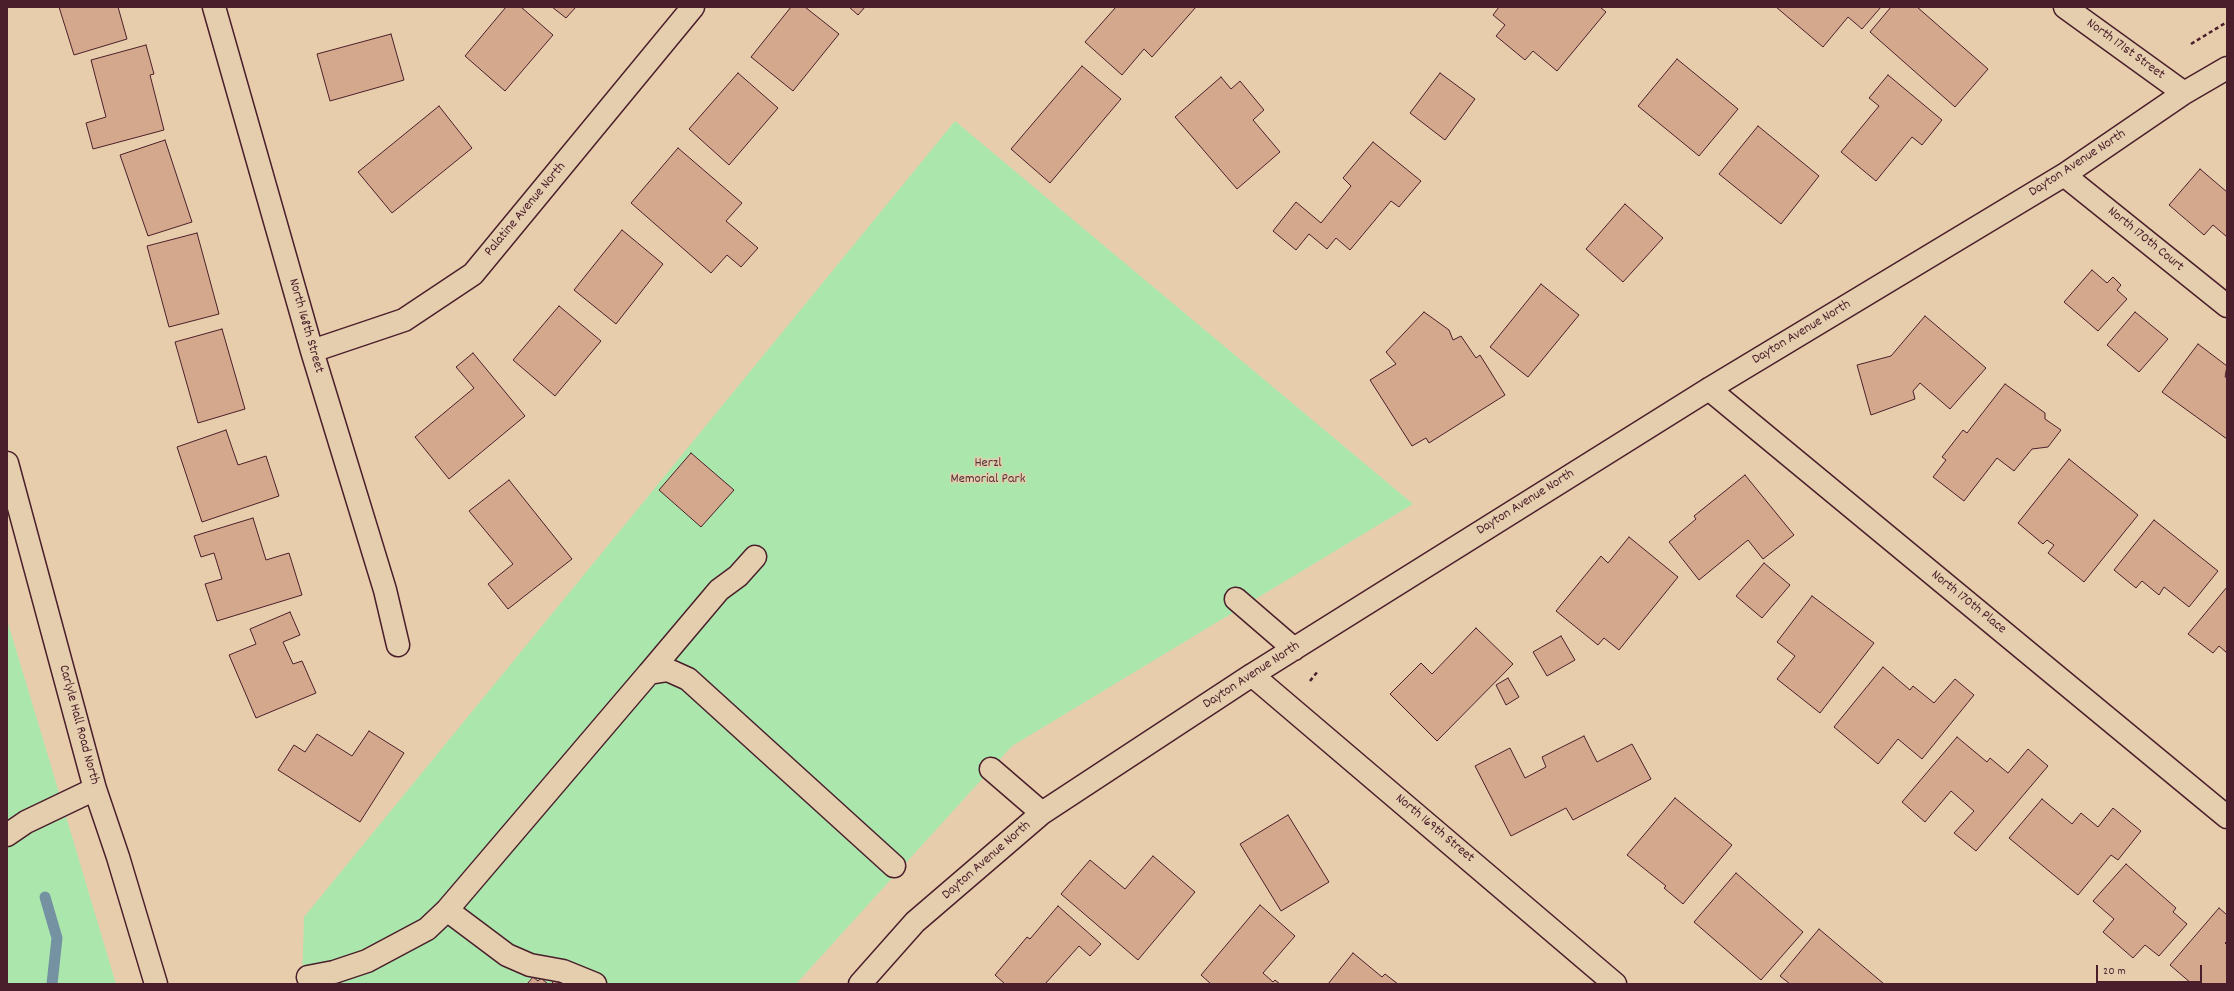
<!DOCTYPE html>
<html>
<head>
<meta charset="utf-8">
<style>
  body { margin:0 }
  #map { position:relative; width:2234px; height:991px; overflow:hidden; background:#e8cdac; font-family:Dekko,sans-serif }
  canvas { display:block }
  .frame { position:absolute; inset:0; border:8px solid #4a1f2b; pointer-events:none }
  .scale { position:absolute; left:2096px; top:965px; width:106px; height:18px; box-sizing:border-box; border:2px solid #4a1f2b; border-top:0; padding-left:5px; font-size:12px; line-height:14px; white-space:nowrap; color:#4a1f2b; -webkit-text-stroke:3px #e5ceae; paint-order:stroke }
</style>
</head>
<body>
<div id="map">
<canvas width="2234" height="991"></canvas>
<div class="frame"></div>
<div class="scale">20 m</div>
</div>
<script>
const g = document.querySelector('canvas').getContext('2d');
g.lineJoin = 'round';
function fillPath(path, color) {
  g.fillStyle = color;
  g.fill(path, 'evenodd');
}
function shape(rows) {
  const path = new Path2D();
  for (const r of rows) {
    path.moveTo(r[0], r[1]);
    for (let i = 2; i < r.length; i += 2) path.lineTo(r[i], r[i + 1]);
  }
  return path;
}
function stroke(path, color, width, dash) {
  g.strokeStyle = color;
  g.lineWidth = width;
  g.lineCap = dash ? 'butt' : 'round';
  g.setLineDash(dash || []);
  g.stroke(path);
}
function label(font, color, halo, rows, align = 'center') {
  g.font = font + ' Dekko,sans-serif';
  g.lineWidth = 3;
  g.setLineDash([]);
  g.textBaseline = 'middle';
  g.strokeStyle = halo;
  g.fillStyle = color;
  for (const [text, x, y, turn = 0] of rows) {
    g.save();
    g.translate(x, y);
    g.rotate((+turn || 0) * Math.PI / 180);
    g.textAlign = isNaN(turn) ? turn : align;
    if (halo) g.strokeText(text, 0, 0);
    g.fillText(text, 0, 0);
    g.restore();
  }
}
fillPath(shape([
  [955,121,1413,504,1012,746,796,984,302,984,304,917],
  [7,620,43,739,116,984,7,984]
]), '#abe7ad');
stroke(shape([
  [45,897,57,938,52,984]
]), '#7492a1', 11);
const building = shape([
  [59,7,118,7,127,39,74,55,59,7],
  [506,7,521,7,553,35,505,91,465,56,506,7],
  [552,7,576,7,566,18,552,7],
  [791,7,805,7,839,34,793,91,751,57,791,7],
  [849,7,865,7,858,15,849,7],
  [1116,7,1196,7,1152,57,1144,49,1122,75,1085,42,1116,7],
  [1499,7,1600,7,1606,12,1557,71,1533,51,1525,60,1496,36,1505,25,1493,15,1499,7],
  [1776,7,1881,7,1862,29,1848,17,1823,47,1776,7],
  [1891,7,1917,7,1988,69,1955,107,1870,32,1891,7],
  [391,34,404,80,330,101,317,54,391,34],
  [146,45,154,74,150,75,164,130,93,149,86,123,106,117,91,60,146,45],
  [1677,59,1738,109,1699,156,1638,106,1677,59],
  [1082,66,1121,99,1050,183,1011,149,1082,66],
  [738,73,778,108,729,165,689,129,738,73],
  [1440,73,1475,99,1445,140,1410,113,1440,73],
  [1888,75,1942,120,1922,145,1912,137,1876,181,1841,152,1879,106,1869,98,1888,75],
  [1221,77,1231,89,1240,81,1264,110,1253,120,1280,152,1237,189,1175,117,1221,77],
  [439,106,472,148,392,213,358,172,439,106],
  [1758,126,1819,176,1781,224,1719,174,1758,126],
  [165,140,192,222,148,236,120,155,165,140],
  [1373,142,1421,181,1399,207,1391,201,1350,250,1336,238,1327,249,1309,234,1296,250,1273,231,1296,202,1321,223,1351,186,1343,178,1373,142],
  [678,148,742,203,726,221,758,248,741,267,727,255,711,273,631,203,678,148],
  [2200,169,2227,192,2227,237,2213,225,2204,235,2169,205,2200,169],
  [1625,204,1663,238,1623,282,1586,249,1625,204],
  [622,230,663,264,616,324,574,290,622,230],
  [197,233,219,314,169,327,147,246,197,233],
  [2092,270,2107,283,2113,277,2121,285,2117,290,2127,299,2098,331,2064,302,2092,270],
  [1541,284,1579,315,1528,377,1490,347,1541,284],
  [559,306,601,341,555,396,513,360,559,306],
  [1424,312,1449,330,1453,340,1461,336,1476,358,1480,355,1505,395,1429,443,1426,438,1412,446,1370,380,1396,364,1386,352,1424,312],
  [2135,312,2168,339,2139,372,2107,345,2135,312],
  [1925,316,1986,368,1950,409,1920,383,1913,391,1915,399,1871,415,1857,365,1891,356,1925,316],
  [222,329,245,409,198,423,175,342,222,329],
  [2198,344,2227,366,2225,377,2227,378,2227,439,2162,392,2198,344],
  [473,353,525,416,449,479,415,437,474,388,456,367,473,353],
  [2005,384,2045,413,2045,419,2061,430,2048,447,2032,449,2014,471,1997,458,1964,501,1933,477,1946,460,1942,457,1963,430,1967,433,2005,384],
  [226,430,238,465,266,456,279,496,202,522,177,447,226,430],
  [691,453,734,490,701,527,659,490,691,453],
  [2069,459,2138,515,2084,582,2048,553,2054,545,2047,540,2043,544,2018,523,2069,459],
  [1745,475,1794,535,1763,559,1748,540,1699,580,1669,542,1696,519,1694,516,1745,475],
  [509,480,572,559,508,609,488,584,513,564,469,511,509,480],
  [253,518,266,560,289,553,302,595,217,621,205,584,222,579,214,553,201,557,194,536,253,518],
  [2154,520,2218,571,2189,607,2164,587,2159,595,2142,581,2136,588,2114,570,2154,520],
  [1629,537,1678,577,1619,650,1604,638,1598,645,1556,611,1601,556,1608,563,1629,537],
  [1764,563,1790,585,1762,618,1736,596,1764,563],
  [2227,587,2227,653,2219,646,2213,653,2188,634,2227,587],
  [1812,596,1874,643,1820,713,1777,679,1795,656,1777,642,1812,596],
  [290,612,300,635,283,642,293,664,302,661,316,693,256,718,229,655,256,644,250,629,290,612],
  [1476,628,1513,664,1437,741,1390,694,1421,663,1432,674,1476,628],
  [1561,636,1575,660,1547,676,1533,652,1561,636],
  [1883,667,1910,690,1913,686,1934,703,1955,679,1974,695,1922,759,1898,739,1878,764,1834,727,1883,667],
  [1508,678,1519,697,1506,705,1496,685,1508,678],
  [369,731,404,753,360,822,278,770,294,745,305,752,317,734,352,756,369,731],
  [1584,736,1597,762,1632,744,1651,779,1573,820,1566,808,1511,836,1475,766,1510,748,1525,778,1546,767,1542,757,1584,736],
  [1957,737,1987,762,1990,758,2008,773,2028,749,2048,766,1976,851,1954,833,1974,811,1951,791,1925,822,1902,802,1957,737],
  [1675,798,1732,845,1683,904,1664,888,1666,886,1627,855,1675,798],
  [2042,799,2072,824,2081,813,2098,827,2113,808,2141,831,2118,860,2111,855,2078,895,2009,838,2042,799],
  [1288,815,1329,882,1281,911,1240,844,1288,815],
  [1153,856,1195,892,1138,960,1061,894,1090,860,1125,889,1153,856],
  [2126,864,2176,908,2173,912,2187,924,2159,956,2145,945,2133,958,2103,932,2114,919,2093,901,2126,864],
  [1736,873,1803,932,1761,980,1694,922,1736,873],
  [1260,905,1295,936,1263,973,1273,982,1275,980,1280,984,1211,984,1201,975,1260,905],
  [1058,906,1101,944,1090,956,1079,946,1045,984,1005,984,995,975,1027,937,1030,939,1058,906],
  [2219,908,2227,915,2227,941,2225,943,2227,945,2227,984,2192,984,2170,965,2219,908],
  [1819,929,1884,984,1790,984,1780,976,1819,929],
  [1353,953,1382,977,1385,974,1398,984,1328,984,1353,953],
  [533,977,538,981,541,978,548,984,527,984,533,977],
  [555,980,560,984,551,984,555,980]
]);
fillPath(building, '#d4a88d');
stroke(building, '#4a1f2b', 1);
const minor = shape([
  [214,7,312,351,385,590,398,645],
  [2065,7,2184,93],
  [2064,175,2227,306],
  [312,351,404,320,473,274,693,7],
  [1709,389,2227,817],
  [7,463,95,789,118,857,156,984],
  [1236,599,1294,649],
  [649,673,719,590,738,576,755,557],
  [1252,675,1615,984],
  [991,769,1042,813],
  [7,835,26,822,95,789],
  [447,910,507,955,530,965,563,971,595,984],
  [308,977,334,972,367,961,427,929,447,910,649,673,668,670,688,679,894,866],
  [860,984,915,922,1042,813,1252,675,1709,389,2064,175,2184,93,2227,68]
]);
stroke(minor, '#4a1f2b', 25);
stroke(shape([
  [2191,44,2227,22],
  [1310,681,1318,671]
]), '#4a1f2b', 2.5, [4, 3]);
stroke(minor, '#e5ceae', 22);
label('14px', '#4a1f2b', '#e5ceae', [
  ["North 171st Street",2125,50,36],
  ["Dayton Avenue North",2078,164,-33],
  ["Palatine Avenue North",526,210,-50],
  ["North 170th Court",2145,240,39],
  ["North 168th Street",305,326,74],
  ["Dayton Avenue North",1802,333,-31],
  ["Dayton Avenue North",1526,503,-32],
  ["North 170th Place",1968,603,39],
  ["Dayton Avenue North",1252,676,-33],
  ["Carlyle Hall Road North",78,725,75],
  ["North 169th Street",1434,829,40],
  ["Dayton Avenue North",987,861,-41]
]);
label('14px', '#543338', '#e5ceae', [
  ["Herzl",988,464],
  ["Memorial Park",988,480]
]);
</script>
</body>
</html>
